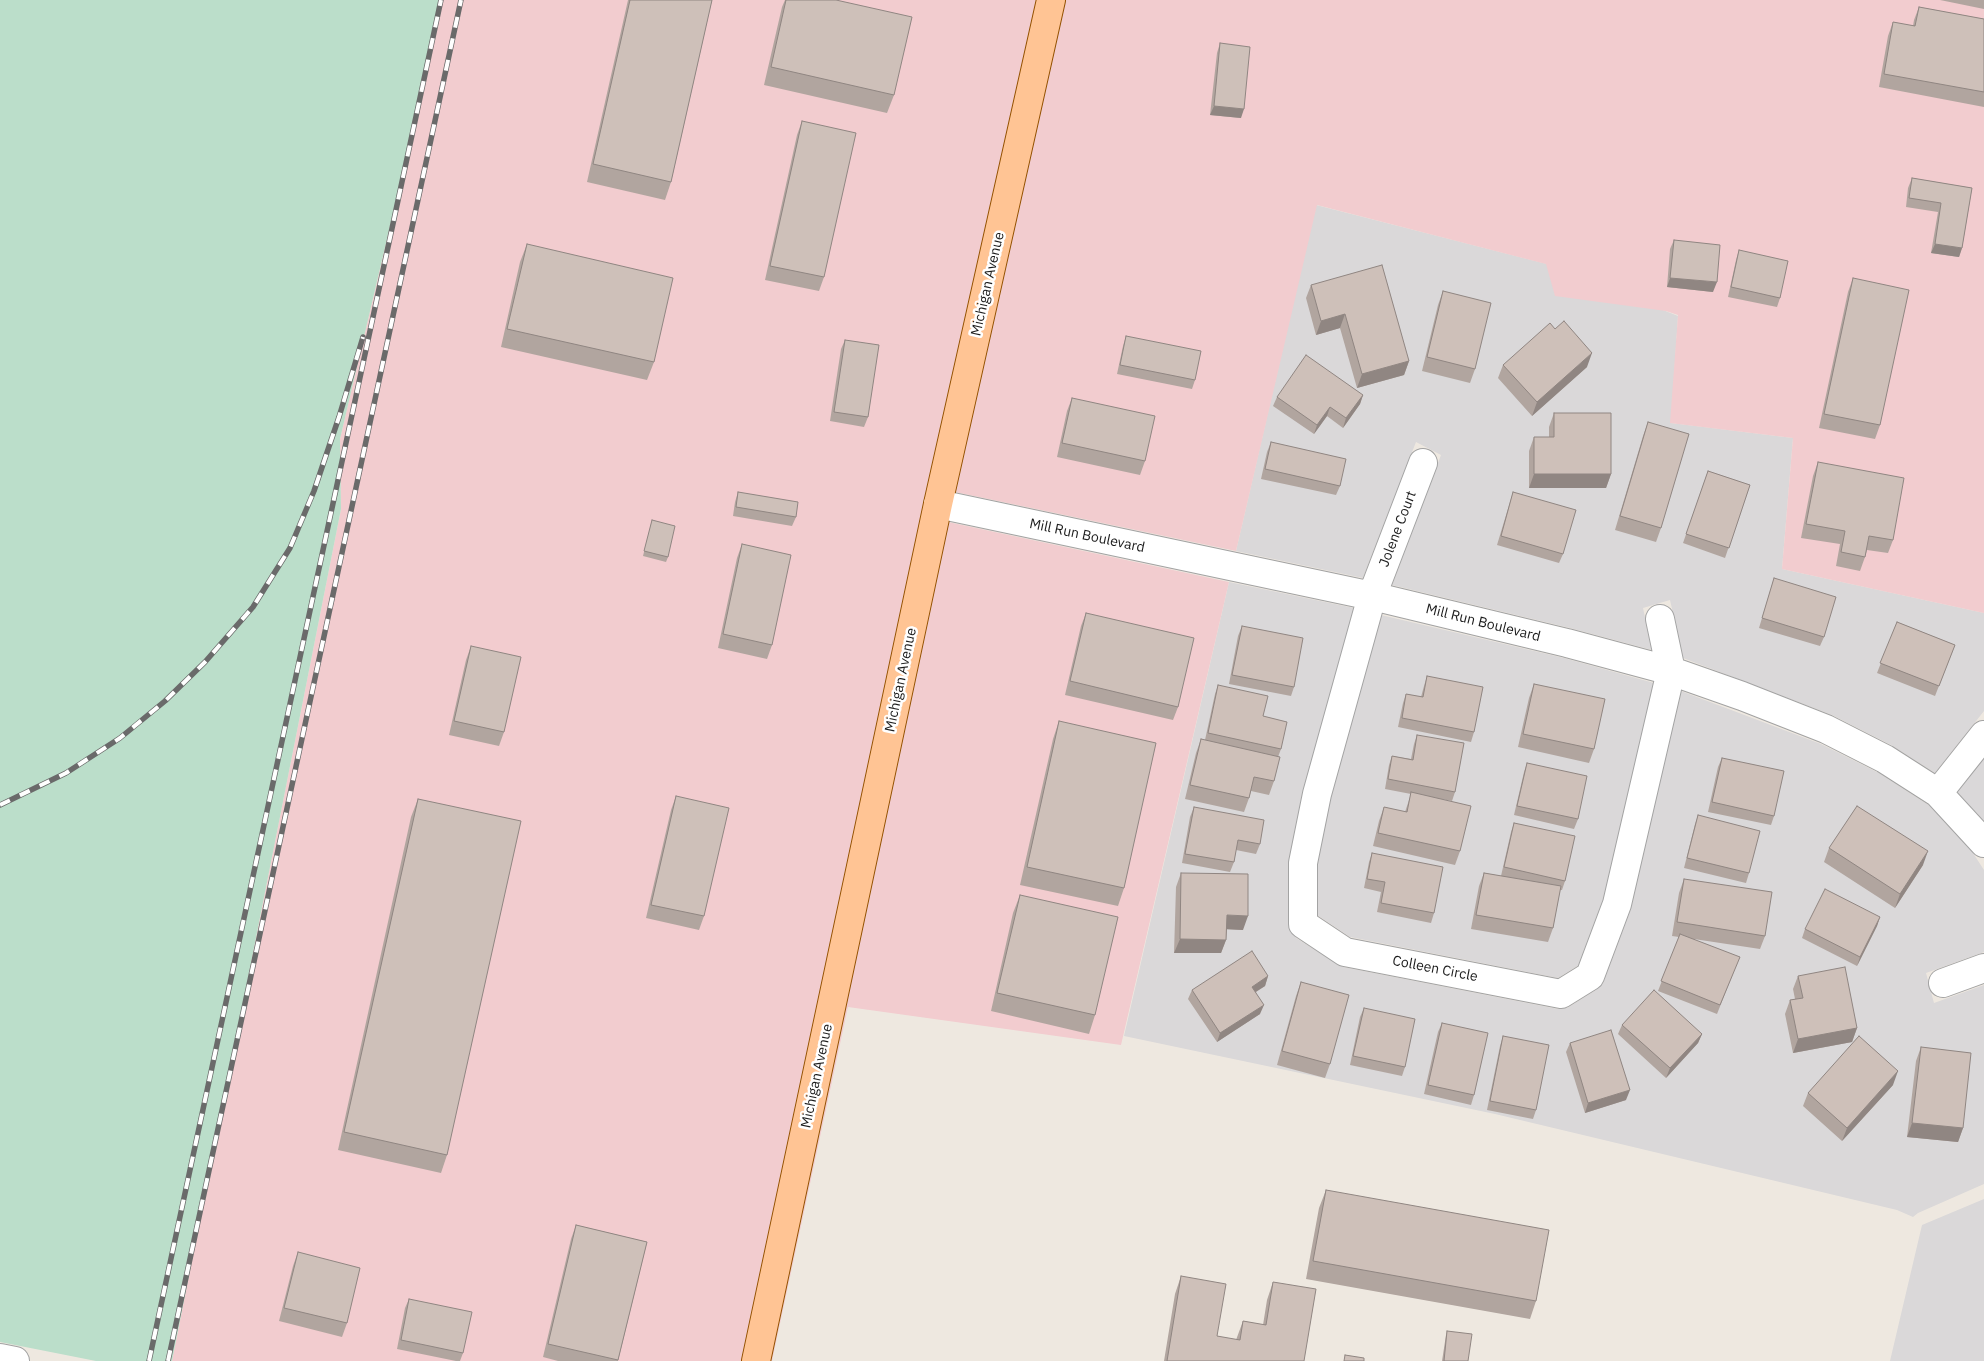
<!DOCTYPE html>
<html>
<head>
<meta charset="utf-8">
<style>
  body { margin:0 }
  canvas { display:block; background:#eee8e0 }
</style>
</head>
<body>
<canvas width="1984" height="1361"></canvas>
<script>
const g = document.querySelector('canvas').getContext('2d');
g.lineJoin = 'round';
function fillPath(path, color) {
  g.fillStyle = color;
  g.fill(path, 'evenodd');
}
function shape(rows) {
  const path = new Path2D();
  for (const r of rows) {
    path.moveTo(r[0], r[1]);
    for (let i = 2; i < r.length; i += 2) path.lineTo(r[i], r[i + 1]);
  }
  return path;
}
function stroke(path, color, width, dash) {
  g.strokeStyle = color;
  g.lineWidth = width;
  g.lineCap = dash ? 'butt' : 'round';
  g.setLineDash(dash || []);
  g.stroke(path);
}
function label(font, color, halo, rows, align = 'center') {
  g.font = font + ' "IBM Plex Sans",sans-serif';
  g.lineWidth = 5;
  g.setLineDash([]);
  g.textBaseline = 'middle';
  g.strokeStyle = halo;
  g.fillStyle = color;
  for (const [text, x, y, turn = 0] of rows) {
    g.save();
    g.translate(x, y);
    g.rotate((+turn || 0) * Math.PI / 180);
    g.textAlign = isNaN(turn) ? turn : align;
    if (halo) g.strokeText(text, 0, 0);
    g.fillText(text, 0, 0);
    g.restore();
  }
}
fillPath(shape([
  [1316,205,1547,264,1678,316,1671,423,1793,438,1782,569,1984,613,1984,711,1935,773,1891,745,1832,715,1683,658,1670,600,1643,608,1652,650,1570,628,1392,585,1441,455,1416,442,1363,578,1236,551],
  [1229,582,1354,608,1304,790,1289,863,1289,924,1296,938,1343,967,1558,1009,1567,1008,1596,990,1603,983,1631,908,1681,691,1821,744,1879,773,1930,806,1971,850,1984,870,1984,952,1926,973,1934,1003,1984,985,1984,1184,1918,1213,1913,1217,1897,1210,1495,1114,1124,1036],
  [1381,615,1564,658,1654,683,1604,899,1579,965,1558,978,1350,937,1317,915,1317,864,1331,798],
  [1984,758,1984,821,1957,792],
  [1984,1199,1984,1361,1890,1361,1922,1225]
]), '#dad8d9');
fillPath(shape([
  [443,0,1037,0,927,486,742,1361,172,1361,341,509,340,439],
  [1065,0,1984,0,1984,613,1782,569,1793,438,1670,423,1678,315,1666,311,1555,296,1546,264,1317,205,1236,551,955,492],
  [948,522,1229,582,1121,1045,848,1007,772,1361,770,1361]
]), '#f2cccf');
fillPath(shape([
  [0,0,443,0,340,439,341,509,172,1361,96,1361,0,1342]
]), '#bbdeca');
const minor = shape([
  [1423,463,1372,596,1317,794,1303,863,1303,924,1345,952,1561,994,1590,976,1617,904,1671,671,1660,619],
  [938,504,1372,596,1567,643,1671,671,1742,696,1826,729,1885,759,1938,793,1984,843],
  [1938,793,1984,735],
  [1943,983,1984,968],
  [0,1358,15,1361]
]);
const major = shape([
  [756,1361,938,504,1051,0]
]);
stroke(minor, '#a3a3a3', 30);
stroke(major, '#935100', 30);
stroke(minor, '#fff', 28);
stroke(major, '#ffc494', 28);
const rail = shape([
  [0,805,66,773,120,738,165,701,205,662,253,607,290,548,314,491,339,417,363,337],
  [149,1361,441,0],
  [168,1361,461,0]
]);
stroke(rail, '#6a6a6a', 5.5);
stroke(rail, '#fff', 4, [11]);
fillPath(shape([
  [628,0,712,0,671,182,665,200,587,182],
  [785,0,836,0,894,95,887,113,764,85,782,7],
  [1940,0,1984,0,1984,9],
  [1919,7,1984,19,1984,107,1879,87,1888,36,1893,22,1913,26,1914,20],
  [1220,43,1241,118,1210,115,1217,53],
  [802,121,824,277,819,291,765,280,797,135],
  [1912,178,1972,188,1962,248,1959,257,1931,253,1938,212,1906,207,1908,188],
  [1674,240,1713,292,1667,287,1670,249],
  [527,244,654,362,647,380,501,347,520,262],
  [1739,250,1780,298,1777,307,1728,297,1736,260],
  [1853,278,1880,425,1875,439,1819,428,1848,292],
  [1311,285,1409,361,1404,375,1357,388,1340,328,1316,335,1306,298],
  [1443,291,1475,369,1470,383,1422,371,1438,305],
  [1126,336,1195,380,1192,389,1117,374,1123,346],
  [845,340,868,417,864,427,830,421,841,349],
  [1503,365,1587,367,1532,416,1498,378],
  [1363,395,1360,404,1343,428,1327,416,1314,434,1273,406,1277,397],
  [1072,398,1145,461,1140,475,1057,457,1067,411],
  [1554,413,1611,474,1606,488,1529,488,1529,451,1534,437,1549,437,1549,427],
  [1648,422,1661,528,1656,542,1615,530,1643,436],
  [1271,442,1340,486,1336,495,1261,479,1267,452],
  [1818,462,1893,540,1888,553,1867,550,1865,557,1860,571,1836,566,1840,544,1801,538,1813,476],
  [1708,471,1750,485,1725,558,1683,543],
  [738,492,796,517,792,526,733,516,735,502],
  [1513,492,1563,554,1559,563,1497,545],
  [652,520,668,557,666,562,643,556],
  [742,544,772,645,767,659,718,648,737,558],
  [1774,578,1824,637,1820,646,1759,628],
  [1086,613,1178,707,1173,720,1065,695,1081,626],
  [1897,622,1955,645,1935,696,1877,673],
  [1242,626,1294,687,1291,696,1229,684,1238,636],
  [471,646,504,732,499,746,449,735,466,660],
  [1427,676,1474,732,1471,742,1398,727,1403,703,1406,694,1421,697,1424,686],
  [1534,684,1594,749,1589,763,1518,747,1529,698],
  [1218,685,1263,716,1281,749,1278,757,1274,781,1269,795,1251,791,1249,798,1244,812,1185,799,1196,753,1201,739,1205,740,1215,694],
  [1059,721,1124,888,1118,906,1020,885,1053,739],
  [1417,735,1455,792,1452,801,1441,799,1460,851,1455,865,1373,846,1379,821,1384,807,1405,812,1411,794,1385,789,1389,765,1392,756,1411,759,1414,744],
  [1722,758,1774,816,1771,825,1708,812,1718,767],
  [1527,763,1578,819,1574,829,1514,815,1524,772],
  [676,796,704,916,699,930,646,918,671,810],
  [418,799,447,1155,441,1173,338,1150,411,817],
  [1194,807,1260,844,1256,854,1236,850,1234,862,1230,872,1182,863,1190,817],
  [1698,815,1749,873,1746,883,1684,868,1695,824],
  [1514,823,1565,881,1562,890,1560,890,1553,928,1548,942,1471,929,1479,886,1484,873,1501,876,1511,832],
  [1829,848,1923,865,1895,908,1824,862],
  [1372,853,1434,913,1431,923,1377,912,1381,892,1364,888,1369,862],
  [1181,873,1243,930,1227,929,1226,940,1221,953,1174,953,1176,887],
  [1684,879,1765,936,1760,949,1694,939,1736,966,1717,1014,1658,991,1679,937,1672,936,1679,893],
  [1020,895,1095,1015,1089,1034,991,1011,1013,913],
  [1880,917,1877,926,1857,966,1802,938,1805,929],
  [1268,976,1265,986,1256,992,1260,1014,1217,1042,1188,999,1192,990],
  [1798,976,1857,1028,1852,1042,1793,1053,1785,1014,1790,1000,1795,999,1793,989],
  [1301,982,1330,1064,1325,1078,1277,1065,1296,996],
  [1364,1008,1405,1067,1402,1076,1350,1065,1360,1017],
  [1442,1023,1474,1095,1471,1105,1424,1094,1438,1032],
  [1622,1025,1702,1034,1698,1043,1666,1078,1618,1034],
  [1503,1036,1536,1110,1533,1119,1487,1110,1500,1046],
  [1570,1043,1626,1100,1585,1113,1566,1052],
  [1921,1047,1963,1128,1958,1142,1907,1137,1916,1061],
  [1893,1085,1842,1141,1803,1106,1808,1093],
  [1326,1190,1536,1301,1530,1319,1306,1279,1319,1208],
  [576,1225,647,1242,618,1361,558,1361,543,1357,571,1239],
  [298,1252,347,1323,342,1337,279,1321,293,1266],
  [1181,1276,1217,1336,1236,1340,1243,1321,1263,1325,1267,1300,1273,1282,1304,1361,1164,1361,1175,1294],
  [409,1299,463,1353,460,1361,456,1361,397,1349,405,1308],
  [1447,1331,1468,1361,1442,1361,1446,1335]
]), '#b1a59f');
fillPath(shape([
  [1214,106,1244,109,1241,118,1210,115],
  [1935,244,1962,248,1959,257,1931,253],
  [1670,278,1717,282,1713,292,1667,287],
  [1345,314,1340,328,1316,335,1321,321],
  [1592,353,1587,367,1532,416,1537,402],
  [1409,361,1404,375,1357,388,1362,374],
  [1363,395,1360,404,1343,428,1346,418],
  [1330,407,1327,416,1314,434,1317,425],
  [1534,474,1611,474,1606,488,1529,488],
  [1928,851,1923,865,1895,908,1900,894],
  [1227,915,1248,916,1243,930,1222,929],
  [1880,917,1877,926,1857,966,1860,957],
  [1180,939,1226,940,1221,953,1174,953],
  [1268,976,1265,986,1249,996,1252,987],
  [1264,1005,1260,1014,1217,1042,1220,1033],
  [1857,1028,1852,1042,1793,1053,1798,1039],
  [1702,1034,1698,1043,1666,1078,1670,1068],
  [1898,1071,1893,1085,1842,1141,1847,1128],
  [1630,1090,1626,1100,1585,1113,1588,1103],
  [1912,1123,1963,1128,1958,1142,1907,1137]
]), '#908682');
const building = shape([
  [630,0,712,0,671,182,593,164,630,0],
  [786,0,836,0,912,17,894,95,771,67,786,0],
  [1919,7,1984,19,1984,92,1884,74,1893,22,1915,26,1919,7],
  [1220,43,1250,47,1244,109,1214,106,1220,43],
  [802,121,856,133,824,277,770,266,802,121],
  [1912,178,1972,188,1962,248,1935,244,1941,203,1909,198,1912,178],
  [1674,240,1720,245,1717,282,1670,278,1674,240],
  [527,244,673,278,654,362,507,329,527,244],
  [1739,250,1788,261,1780,298,1731,287,1739,250],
  [1382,265,1409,361,1362,374,1345,314,1321,321,1311,285,1382,265],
  [1853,278,1909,290,1880,425,1824,414,1853,278],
  [1443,291,1491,303,1475,369,1427,357,1443,291],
  [1564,321,1592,353,1537,402,1503,365,1550,323,1555,329,1564,321],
  [1126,336,1201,351,1195,380,1120,365,1126,336],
  [845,340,879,345,868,417,834,412,845,340],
  [1306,355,1363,395,1346,418,1330,407,1317,425,1277,397,1306,355],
  [1072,398,1155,416,1145,461,1062,443,1072,398],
  [1554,413,1611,413,1611,474,1534,474,1534,437,1554,437,1554,413],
  [1648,422,1689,434,1661,528,1620,516,1648,422],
  [1271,442,1346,459,1340,486,1265,469,1271,442],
  [1818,462,1904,478,1893,540,1869,536,1865,557,1841,552,1845,531,1806,524,1818,462],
  [1708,471,1750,485,1729,548,1686,534,1708,471],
  [738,492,798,502,796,517,736,507,738,492],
  [1513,492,1576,510,1563,554,1501,536,1513,492],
  [652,520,675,526,668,557,644,551,652,520],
  [742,544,791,555,772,645,723,634,742,544],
  [1774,578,1836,597,1824,637,1762,618,1774,578],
  [1086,613,1194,638,1178,707,1070,681,1086,613],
  [1897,622,1955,645,1939,686,1880,663,1897,622],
  [1242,626,1303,638,1294,687,1232,675,1242,626],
  [471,646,521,657,504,732,454,721,471,646],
  [1427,676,1483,687,1474,732,1402,718,1406,694,1423,697,1427,676],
  [1534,684,1605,699,1594,749,1523,734,1534,684],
  [1218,685,1268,696,1263,716,1287,722,1281,749,1208,733,1218,685],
  [1059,721,1156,743,1124,888,1027,867,1059,721],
  [1417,735,1464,743,1455,792,1388,779,1392,756,1413,760,1417,735],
  [1201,739,1280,757,1274,781,1254,777,1249,798,1190,785,1201,739],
  [1722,758,1784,771,1774,816,1712,802,1722,758],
  [1527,763,1587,776,1578,819,1517,806,1527,763],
  [1411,792,1471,806,1460,851,1378,833,1384,807,1407,812,1411,792],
  [676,796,729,808,704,916,651,905,676,796],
  [418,799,521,821,447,1155,344,1132,418,799],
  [1857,806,1928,851,1900,894,1829,848,1857,806],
  [1194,807,1264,820,1260,844,1238,840,1234,862,1185,854,1194,807],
  [1698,815,1760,831,1749,873,1687,858,1698,815],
  [1514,823,1575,836,1565,881,1504,867,1514,823],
  [1372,853,1443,867,1434,913,1381,903,1385,882,1367,879,1372,853],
  [1181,873,1248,874,1248,916,1227,915,1226,940,1180,939,1181,873],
  [1484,873,1561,886,1553,928,1476,915,1484,873],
  [1684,879,1772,892,1765,936,1677,922,1684,879],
  [1825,889,1880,917,1860,957,1805,929,1825,889],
  [1020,895,1118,917,1095,1015,997,993,1020,895],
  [1680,934,1740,957,1720,1005,1661,981,1680,934],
  [1252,951,1268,976,1252,987,1264,1005,1220,1033,1192,990,1252,951],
  [1845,967,1857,1028,1798,1039,1790,1000,1803,998,1798,976,1845,967],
  [1301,982,1349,995,1330,1064,1282,1051,1301,982],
  [1654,990,1702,1034,1670,1068,1622,1025,1654,990],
  [1364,1008,1415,1019,1405,1067,1353,1056,1364,1008],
  [1442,1023,1488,1033,1474,1095,1428,1085,1442,1023],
  [1611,1030,1630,1090,1588,1103,1570,1043,1611,1030],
  [1503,1036,1549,1045,1536,1110,1490,1101,1503,1036],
  [1859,1036,1898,1071,1847,1128,1808,1093,1859,1036],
  [1921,1047,1971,1053,1963,1128,1912,1123,1921,1047],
  [1326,1190,1549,1230,1536,1301,1313,1261,1326,1190],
  [576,1225,647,1242,618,1360,548,1344,576,1225],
  [298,1252,360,1268,347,1323,284,1308,298,1252],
  [1181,1276,1226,1284,1217,1336,1240,1340,1243,1321,1266,1325,1273,1282,1316,1289,1304,1361,1167,1361,1181,1276],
  [409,1299,472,1312,463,1353,401,1340,409,1299],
  [1447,1331,1472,1334,1468,1361,1444,1361,1447,1331],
  [1345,1355,1364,1358,1364,1361,1344,1361,1345,1355]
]);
fillPath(building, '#cec0b9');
stroke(building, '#908682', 1);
label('14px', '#1c1c1c', '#fff', [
  ["Michigan Avenue",988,284,-77],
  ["Jolene Court",1398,529,-69],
  ["Mill Run Boulevard",1087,536,12],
  ["Mill Run Boulevard",1483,623,14],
  ["Michigan Avenue",901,680,-78],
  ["Colleen Circle",1435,969,11],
  ["Michigan Avenue",817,1076,-78]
]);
</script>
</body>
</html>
